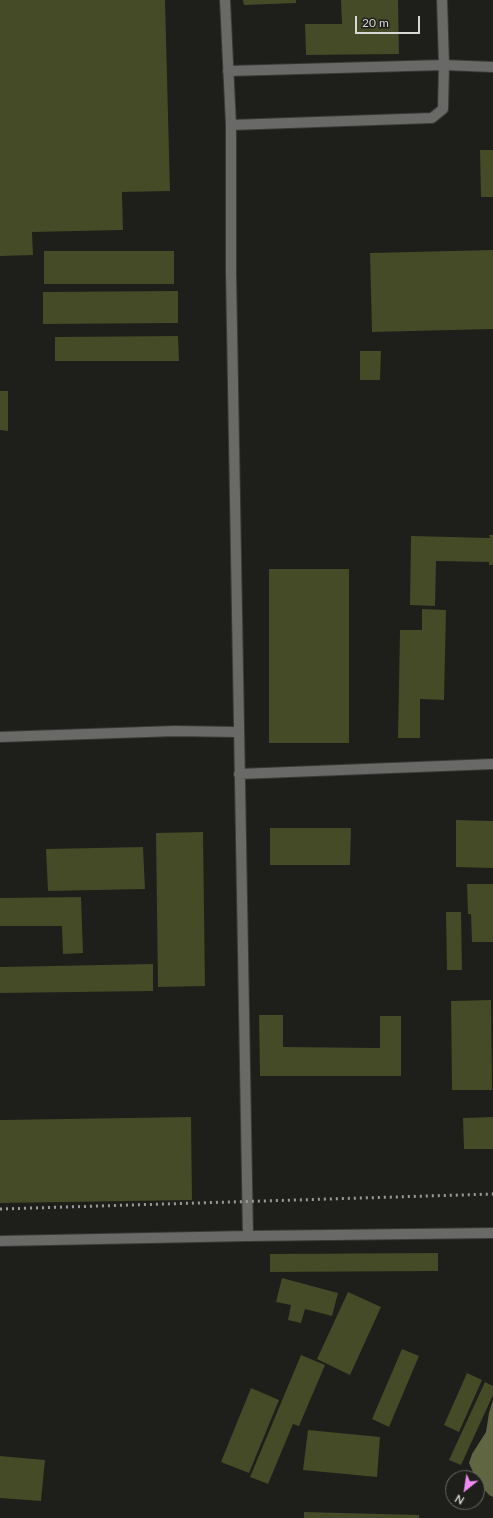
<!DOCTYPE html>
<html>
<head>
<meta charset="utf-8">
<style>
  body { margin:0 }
  #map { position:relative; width:493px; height:1518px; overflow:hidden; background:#1e1e1a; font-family:Lato,sans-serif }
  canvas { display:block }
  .north { position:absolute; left:445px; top:1470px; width:40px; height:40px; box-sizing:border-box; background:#1e1e1a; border:1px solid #686865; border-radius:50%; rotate:210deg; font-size:11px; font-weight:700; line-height:16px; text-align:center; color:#d7d7d5 }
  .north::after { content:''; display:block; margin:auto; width:14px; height:18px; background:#f08bf5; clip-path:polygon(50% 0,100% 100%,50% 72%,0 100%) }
  .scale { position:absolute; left:355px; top:16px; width:65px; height:18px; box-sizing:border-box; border:2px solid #d7d7d5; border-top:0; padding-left:5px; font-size:12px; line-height:14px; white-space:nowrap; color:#d7d7d5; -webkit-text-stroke:3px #1e1e1a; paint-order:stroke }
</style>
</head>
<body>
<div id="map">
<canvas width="493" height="1518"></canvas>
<div class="north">N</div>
<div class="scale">20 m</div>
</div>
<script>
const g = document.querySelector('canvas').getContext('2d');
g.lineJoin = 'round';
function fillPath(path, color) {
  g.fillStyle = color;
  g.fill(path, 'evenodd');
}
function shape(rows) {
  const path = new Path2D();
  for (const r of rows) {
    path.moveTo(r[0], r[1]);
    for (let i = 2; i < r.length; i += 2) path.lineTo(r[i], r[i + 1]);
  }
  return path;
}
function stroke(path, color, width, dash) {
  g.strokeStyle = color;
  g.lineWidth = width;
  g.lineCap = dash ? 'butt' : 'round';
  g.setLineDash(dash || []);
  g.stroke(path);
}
fillPath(shape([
  [493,1400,493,1497,489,1495,481,1486,473,1472,469,1463,472,1454,486,1432,489,1413]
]), '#606542');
fillPath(shape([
  [0,0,165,0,170,191,122,192,123,230,32,232,33,255,0,256],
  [243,0,296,0,296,3,244,5],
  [341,0,398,0,399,54,306,55,305,24,342,24],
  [480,150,493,150,493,197,481,197],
  [493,250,493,329,372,332,370,253],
  [44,251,174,251,174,284,44,284],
  [178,291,178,323,43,324,43,292],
  [178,336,179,361,55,361,55,337],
  [360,351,381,351,380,380,360,380],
  [0,391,8,391,8,431,0,430],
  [489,535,493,535,493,565,489,565,489,562,436,561,435,606,410,605,411,536,490,538],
  [269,569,349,569,349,743,269,743],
  [422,609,446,610,444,700,420,699,420,738,398,738,400,630,422,630],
  [456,820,493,821,493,868,456,867],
  [270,828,351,828,350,865,270,865],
  [203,832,205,986,158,987,156,833],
  [143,847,145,889,48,891,46,849],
  [467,884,493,884,493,942,472,942,471,914,468,914],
  [81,897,83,953,63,954,62,926,0,926,0,898],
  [446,912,461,912,462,970,447,970],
  [153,964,153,991,0,993,0,967],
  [491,1000,492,1090,452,1090,451,1001],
  [259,1015,283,1015,283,1047,380,1048,380,1016,401,1016,401,1076,260,1076],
  [191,1117,192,1200,0,1203,0,1120],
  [493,1117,493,1149,464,1149,463,1118],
  [438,1253,438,1271,270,1272,270,1254],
  [282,1278,338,1293,332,1316,305,1309,301,1323,288,1320,291,1305,276,1302],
  [348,1292,381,1307,350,1375,317,1359],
  [402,1349,419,1356,389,1427,372,1419],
  [301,1355,325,1365,299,1426,293,1424,268,1484,250,1477],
  [467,1373,482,1380,459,1432,444,1425],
  [485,1382,493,1386,493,1395,461,1465,449,1460],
  [251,1388,279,1400,249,1473,221,1462],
  [308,1430,380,1437,377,1477,303,1470],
  [0,1456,45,1460,41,1501,0,1498],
  [304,1512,419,1515,419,1518,304,1518]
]), '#454a27');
const minor = shape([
  [225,0,231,125,231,272,248,1236],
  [228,71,444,65,493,67],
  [231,125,432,118,443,109,444,65,442,0],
  [0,737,175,731,238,732],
  [239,774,493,764],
  [0,1241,248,1236,493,1233]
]);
stroke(minor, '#383834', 12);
stroke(minor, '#696a68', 10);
stroke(shape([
  [0,1209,493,1194]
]), '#9a9a97', 3, [2, 4]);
</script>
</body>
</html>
